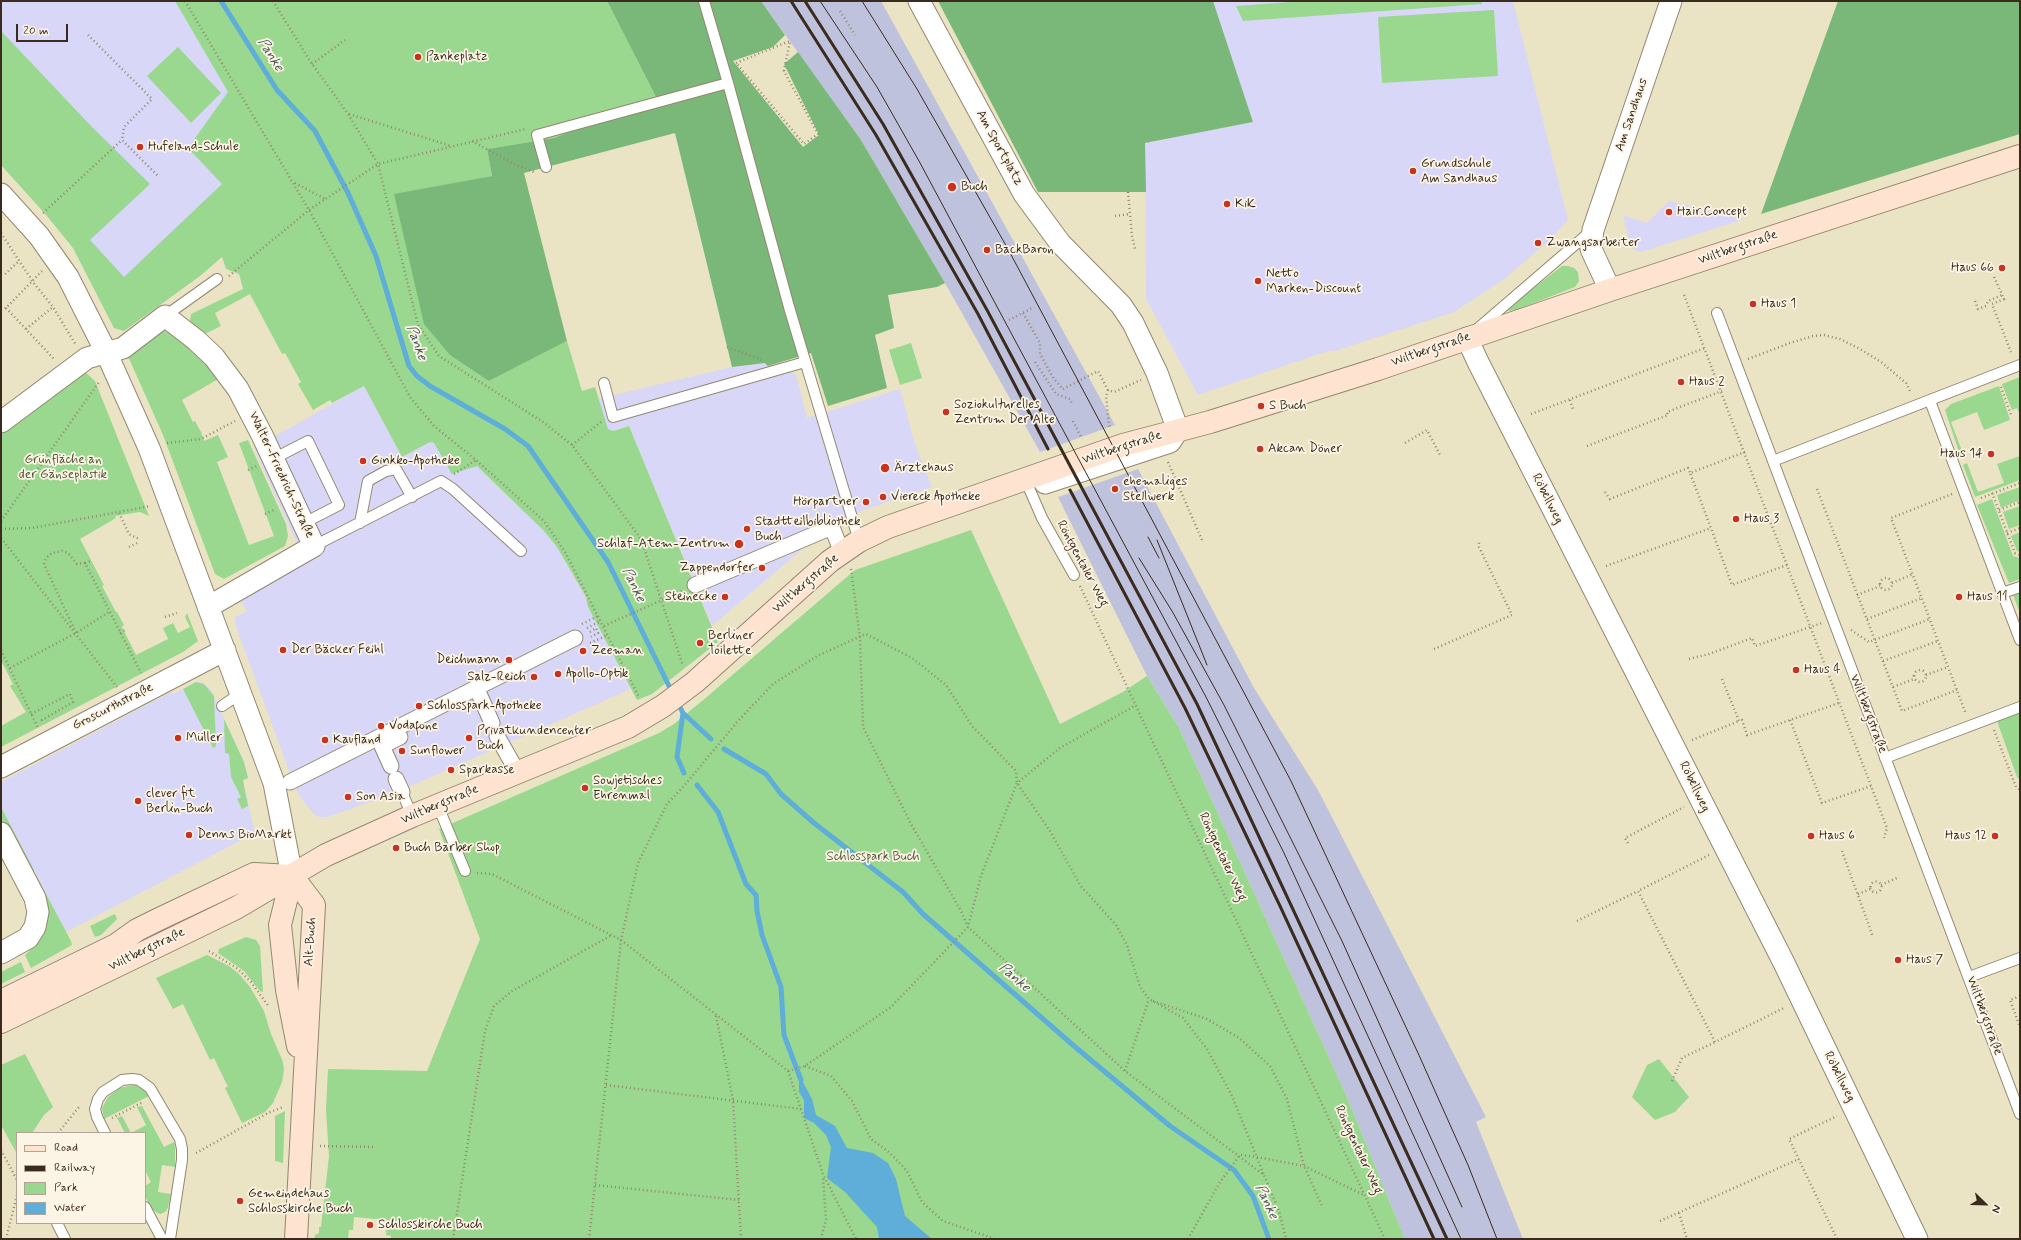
<!DOCTYPE html>
<html>
<head>
<meta charset="utf-8">
<style>
  body { margin:0 }
  #map { position:relative; width:2021px; height:1240px; overflow:hidden; background:#ebe4c4; font-family:Mynerve,sans-serif }
  canvas { display:block }
  .frame { position:absolute; inset:0; border:2px solid #3b2a1e; pointer-events:none }
  .legend { position:absolute; left:16px; top:1132px; width:130px; height:92px; box-sizing:border-box; background:#fcf5e5; border:1px solid #afa495; margin:0; padding:5px 7px; list-style:none; font-size:12px; color:#3b2a1e }
  .legend li { display:flex; align-items:center; gap:8px; height:20px }
  .legend b { width:20px; border:1px solid #afa495 }
  .north { position:absolute; left:1965px; top:1184px; width:40px; height:40px; -webkit-text-stroke:3px #fcf5e5; paint-order:stroke; rotate:113deg; font-size:11px; font-weight:700; line-height:16px; text-align:center; color:#3b2a1e }
  .north::after { content:''; display:block; margin:auto; width:14px; height:18px; background:#3b2a1e; clip-path:polygon(50% 0,100% 100%,50% 72%,0 100%) }
  .scale { position:absolute; left:16px; top:24px; width:52px; height:18px; box-sizing:border-box; border:2px solid #3b2a1e; border-top:0; padding-left:5px; font-size:12px; line-height:14px; white-space:nowrap; color:#3b2a1e; -webkit-text-stroke:3px #fcf5e5; paint-order:stroke }
</style>
</head>
<body>
<div id="map">
<canvas width="2021" height="1240"></canvas>
<div class="frame"></div>
<ul class="legend">
<li><b style="height:5px;background:#fee3d1"></b>Road</li>
<li><b style="height:5px;background:#3b2a1e"></b>Railway</li>
<li><b style="height:11px;background:#99d88e"></b>Park</li>
<li><b style="height:11px;background:#5eaed9"></b>Water</li>
</ul>
<div class="north">N</div>
<div class="scale">20 m</div>
</div>
<script>
const g = document.querySelector('canvas').getContext('2d');
g.lineJoin = 'round';
function paint(path, color) { g.fillStyle = color; g.fill(path, 'evenodd'); }
const shape = rows => new Path2D(rows.map(r => 'M' + r).join(''));
function stroke(path, color, width, dash) { g.strokeStyle = color; g.lineWidth = width; g.lineCap = dash ? 'butt' : 'round'; g.setLineDash(dash || []); g.stroke(path); }
function write(font, color, halo, rows, align = 'center') {
  g.font = font + ' Mynerve,sans-serif'; g.lineWidth = 3.5; g.setLineDash([]); g.textBaseline = 'middle'; g.strokeStyle = halo; g.fillStyle = color; for (const [text, x, y, turn = 0] of rows) {
    g.save(); g.translate(x, y); g.rotate((+turn || 0) * Math.PI / 180); g.textAlign = isNaN(turn) ? turn : align; if (halo) g.strokeText(text, 0, 0); g.fillText(text, 0, 0); g.restore();
  }
}
paint(shape([
  [1,1,175,1,289,195,200,276,124,331,114,328,73,248,22,183,1,127],
  [1213,1,1513,1,1568,220,1552,238,1503,280,1454,312,1332,352,1331,350,1198,395,1146,299,1145,143,1253,122],
  [1669,201,1745,219,1641,252,1631,248,1623,215,1647,223],
  [765,363,768,366,796,374,807,418,900,389,915,444,932,487,861,511,826,529,712,626,629,426,613,431,608,429,597,399,732,367],
  [364,386,402,457,430,442,434,443,438,449,477,466,544,531,557,547,586,597,588,607,631,689,392,794,328,817,319,817,315,815,303,801,295,787,236,627,235,617,247,611,241,602,262,587,306,564,254,448],
  [196,682,201,682,210,688,244,762,248,778,243,781,255,833,66,932,1,807,1,782,171,692,173,694]
]), '#d8d7f8');
paint(shape([
  [761,1,881,1,1115,425,1040,452,945,283,861,140],
  [1138,469,1254,688,1318,790,1486,1117,1476,1122,1523,1239,1405,1239,1346,1095,1179,728,1147,676,1058,497]
]), '#bfc2dd');
paint(shape([
  [175,1,607,1,656,97,554,138,487,149,492,176,394,195,489,381,567,341,582,391,595,387,608,429,613,431,629,426,718,642,652,694,637,700,588,607,586,597,557,547,544,531,477,466,452,474,434,443,430,442,402,457,364,386,332,403,330,400,313,410,298,384,301,382,285,353,282,354,250,294,215,313,221,326,205,334,190,321,191,314,243,289,239,274,226,269,222,257,200,276,124,331,114,328,73,248,47,216,1,165,1,31,93,128,150,184,90,240,124,277,222,184,188,148,228,92],
  [1305,1,1481,1,1482,4,1243,21,1236,6],
  [1494,10,1498,76,1382,83,1378,17],
  [178,47,221,93,191,123,147,76],
  [1562,266,1568,266,1574,268,1578,272,1579,281,1575,287,1516,310,1507,311,1508,308],
  [159,330,176,334,200,356,220,378,182,400,193,422,195,421,201,432,204,441,218,435,228,457,217,462,249,545,274,536,239,443,248,440,286,524,288,536,285,546,224,579,215,574,163,435,127,354],
  [911,343,922,378,900,385,889,350],
  [83,370,95,381,149,516,140,512,115,516,116,518,80,539,104,585,102,586,116,612,117,612,124,625,122,627,136,655,168,639,163,628,173,623,178,633,190,627,185,617,187,613,198,641,183,652,1,747,1,726,26,712,10,686,13,684,1,660,1,430],
  [2020,377,2020,415,2017,408,2012,410,2002,384],
  [1999,386,2010,420,1984,430,1977,412,1951,422,1962,451,1959,452,1945,410,1951,404],
  [2020,456,2020,480,1975,497,1963,465,1967,463,1978,492,2004,483,1997,464],
  [2020,487,2020,500,2001,508,1997,495],
  [1992,499,2013,556,2020,558,2020,579,2009,583,1977,505],
  [2020,506,2020,525,2009,529,2003,512],
  [971,530,1060,724,1123,692,1147,676,1179,728,1346,1095,1405,1239,391,1239,391,1236,386,1235,387,1220,354,1217,353,1230,349,1230,348,1239,314,1239,315,1235,319,1233,319,1227,321,1227,329,1156,326,1110,328,1069,427,1071,480,939,439,829,659,733,674,724,702,701,855,570],
  [2020,532,2020,552,2017,551,2011,536],
  [2020,593,2020,613,2013,595],
  [196,682,204,684,214,696,216,746,213,748,183,689],
  [2020,711,2020,780,2017,777,1998,724,1998,720],
  [224,719,244,762,248,778,243,780,248,806,242,809,237,799,241,797,231,777,229,754,225,753],
  [1,807,34,870,28,874,1,821],
  [36,875,71,941,72,945,31,968,25,955,40,941,35,937,30,878],
  [115,914,117,919,101,935,95,937,90,926],
  [246,937,256,940,260,946,263,992,260,991,244,971,218,953,219,949],
  [207,955,229,966,239,974,250,987,264,1011,271,1034,283,1062,284,1070,282,1082,273,1103,265,1112,242,1123,225,1088,228,1086,226,1083,214,1058,210,1060,183,1004,173,1009,156,978],
  [21,962,25,972,1,984,1,972],
  [25,1054,53,1107,44,1115,32,1133,17,1133,17,1154,1,1125,1,1065],
  [1659,1059,1689,1097,1675,1112,1655,1120,1632,1097,1647,1065],
  [134,1085,143,1089,149,1096,104,1119,102,1108,108,1097,120,1088],
  [142,1106,164,1147,174,1142,175,1147,175,1167,162,1165,158,1192,171,1194,168,1207,166,1211,161,1214,157,1213,151,1208,145,1196,145,1186,151,1182,145,1170,145,1133,125,1133,117,1118,122,1116,131,1133,146,1125,137,1107],
  [285,1111,283,1163,275,1161,275,1116]
]), '#99d88e');
paint(shape([
  [607,1,761,1,785,35,773,47,733,61,803,147,819,135,784,64,798,52,861,140,945,283,937,287,888,295,894,328,875,335,887,388,828,406,811,353,768,366,765,363,732,367,675,133,524,173,567,341,489,381,450,355,424,324,394,194,492,176,487,149,554,138,656,97],
  [938,1,1213,1,1253,122,1145,143,1146,192,1038,192],
  [1838,1,2020,1,2020,134,1761,214]
]), '#7ab879');
paint(shape([
  [799,1075,812,1099,816,1115,835,1126,847,1148,873,1153,888,1163,896,1179,905,1216,932,1239,879,1239,877,1227,845,1192,827,1178,831,1147,826,1135,814,1123,804,1118,804,1100,799,1092]
]), '#5eaed9');
stroke(shape([
  [221,1,277,90,315,131,348,193,376,256,409,366,417,376,430,386,505,429,528,446,608,562,670,688],
  [679,705,683,713,711,739],
  [683,713,677,757,684,773],
  [724,749,766,774,781,794,814,823,903,892,923,914,1074,1046,1170,1126,1234,1170,1253,1196,1269,1239],
  [697,785,718,812,746,884,756,895,757,911,762,935,781,987,784,1035,801,1080]
]), '#5eaed9', 5);
const service = shape([
  [704,1,728,83,789,307,859,541],
  [546,167,537,135,728,83],
  [1717,313,2020,1114],
  [165,316,217,279],
  [1476,330,1591,231],
  [604,383,613,417,805,362],
  [1930,401,2020,640],
  [273,459,308,441,339,505,304,523],
  [1773,461,2020,365],
  [1029,488,1042,518,1074,575],
  [360,523,368,481,386,471,396,469,412,497],
  [314,546,441,481,453,489,521,551],
  [2002,593,2020,587],
  [222,706,241,693],
  [1885,758,2020,707],
  [402,792,412,816],
  [438,806,465,871],
  [1969,977,2020,958],
  [105,1133,97,1117,95,1109,98,1099,103,1092,122,1080,132,1079,139,1080,150,1088,180,1139,182,1149,182,1160,170,1239],
  [145,1207,162,1239],
  [57,1223,65,1239]
]);
const pedestrian = shape([
  [695,585,832,527,842,553],
  [476,687,492,723],
  [497,736,518,773],
  [391,766,382,746,400,737],
  [396,779,402,792],
  [290,782,575,638]
]);
const minor = shape([
  [919,1,1024,194,1060,243,1121,305,1133,323,1157,373,1178,430,1170,442,1045,483],
  [1,194,39,236,68,277,106,352,149,448,274,783,292,876],
  [1610,290,1591,249,1593,230,1671,1],
  [1467,338,1478,362,1784,963,1917,1239],
  [1,422,87,358,123,348,165,316,196,340,214,357,238,389,262,435,314,546,208,607],
  [1,767,225,650],
  [1,833,35,898,38,912,35,927,28,938,1,953]
]);
const secondary = shape([
  [292,876,314,905,296,1239],
  [292,876,280,925,287,990,298,1046],
  [1,1001,116,945,137,930,157,920,254,874,292,876],
  [1,1022,236,908,326,855,412,816,628,727,663,706,695,682,830,561,859,541,888,527,1123,445,1210,422,1378,369,1610,290,2020,156]
]);
stroke(service, '#938771', 12);
stroke(pedestrian, '#938771', 17);
stroke(minor, '#938771', 23);
stroke(secondary, '#938771', 24);
stroke(shape([
  [185,1,309,210,410,397,434,426,476,460,544,521,565,552,639,697],
  [273,1,310,61,348,114,378,164,418,325,439,356,543,422,572,445,641,539,683,666],
  [840,11,855,35],
  [88,35,152,99,124,127,122,140,158,176],
  [736,63,790,41,784,71,818,134,804,144,737,64],
  [312,64,345,40],
  [349,114,451,146],
  [472,141,516,165,534,172],
  [295,183,325,199],
  [1128,192,1132,236,1135,249],
  [43,213,122,140],
  [1115,216,1130,214],
  [1,233,33,282,53,307,76,345],
  [5,274,19,261],
  [229,276,309,210,378,164,526,129],
  [1994,277,2004,299,1992,304,2011,352],
  [1684,295,1887,828,1884,838],
  [1975,301,1978,309,1986,306,1988,301,2002,295],
  [6,308,54,359],
  [1,310,6,308,42,271],
  [1023,313,1040,343,1040,354,1054,379,1063,389],
  [1009,320,1034,307],
  [26,329,53,307],
  [727,347,763,360],
  [1748,359,1790,343,1813,336,1824,335,1840,339,1860,349,1881,362,1906,383,1911,393],
  [1035,362,1056,394,1070,399,1072,404],
  [2001,387,2011,415],
  [1063,389,1098,371,1108,390,1114,392,1141,380],
  [1108,390,1106,396,1109,425,1111,429],
  [1570,400,1573,409],
  [1531,414,1705,348],
  [1073,421,1082,439],
  [167,443,201,439,235,421],
  [1405,443,1427,430,1440,455],
  [572,445,601,422],
  [1587,446,1668,415,1667,412,1722,391],
  [1745,452,1690,473,1711,528,1732,585,1787,565],
  [1168,462,1202,540],
  [248,470,257,466],
  [454,474,476,460],
  [1817,489,1902,711,1957,690],
  [1605,492,1610,499,1688,468,1690,473],
  [1992,493,2015,553,2020,555],
  [1952,494,1891,518,1966,714],
  [1981,498,2020,483],
  [1999,510,2020,502],
  [119,513,129,534,139,539],
  [265,514,276,509],
  [1,521,99,382],
  [1,529,32,528,151,506],
  [2007,533,2020,528],
  [1,538,117,687],
  [129,547,137,543],
  [85,563,91,561],
  [1606,566,1711,528],
  [851,569,860,638,863,727,911,824,961,911,968,927,1125,1071,1264,1175,1279,1211,1286,1239],
  '1880 584a6 6 0 1 1 12 0a6 6 0 1 1-12 0Z',
  [1892,583,1913,574],
  [1080,586,1385,1239],
  [1857,595,1880,586],
  [165,617,177,613],
  [1867,619,1922,598],
  [582,624,598,616],
  [604,626,682,591],
  [587,628,601,621],
  [1851,630,1869,642,1930,619],
  [590,632,596,628,598,633,591,637],
  [76,633,44,564,46,558,52,553,62,551,68,553,77,564,85,563,141,673],
  [120,633,127,629],
  [590,643,608,635],
  [1434,649,1512,615,1479,547,1479,541],
  [1,650,38,728],
  [1689,659,1709,654,1752,638,1755,646,1822,623],
  [1883,661,1938,641],
  [10,668,76,633,109,612],
  '1914 676a6 6 0 1 1 12 0a6 6 0 1 1-12 0Z',
  [1926,675,1948,667],
  [1722,679,1739,721,1742,720,1747,735,1839,703],
  [1893,687,1914,679],
  [31,714,70,694,73,702,42,720,44,723],
  [1790,720,1822,803,1871,786],
  [1994,730,2016,787,2020,790],
  [1692,740,1739,721],
  [1628,843,1625,838,1684,807],
  [1842,851,1873,937],
  [1709,855,1638,891,1715,1042,1784,1008],
  [477,873,492,874,621,940,788,1071,823,1174,856,1239],
  '1870.5 887a5.5 5.5 0 1 1 11 0a5.5 5.5 0 1 1-11 0Z',
  [1881,885,1899,877],
  [1858,894,1871,889],
  [1577,921,1638,891],
  [209,951,238,969,251,982,269,1007],
  [2020,996,2010,1000,2020,1027],
  [1153,1001,1207,1019,1239,1038,1270,1066,1287,1099,1304,1166,1322,1206],
  [716,1016,733,1100,741,1239],
  [805,1066,831,1076,852,1101,871,1139,890,1153,907,1171,922,1202,943,1221,995,1239],
  [788,1071,805,1066,891,1007,968,927,981,876,1017,783,1060,748,1136,705],
  [1125,1071,1149,999],
  [1672,1081,1682,1058,1715,1042],
  [606,1085,801,1109],
  [112,1118,143,1102],
  [58,1133,79,1107],
  [320,1146,373,1147],
  [1,1150,17,1180],
  [196,1153,268,1113,283,1107],
  [1241,1155,1257,1157,1304,1166,1364,1195],
  [595,1185,739,1200],
  [1679,1213,1687,1239],
  [1660,1221,1799,1159],
  [6,1239,17,1195],
  [453,1239,485,1031,494,1006,512,991,610,936],
  [589,1239,621,940,638,863,667,804,684,786,738,721,773,684,819,655,866,634,912,658,946,685,972,726,1016,771,1017,783,1050,831,1080,885,1116,925,1127,945,1140,987,1149,999,1183,1018,1207,1049,1232,1096,1264,1175],
  [821,1239,826,1219,823,1177],
  [1188,1239,1220,1182,1240,1155],
  [1837,1239,1789,1139,1837,1116]
]), '#938771', 2.5, [1, 3]);
stroke(service, '#fff', 10);
stroke(pedestrian, '#fff', 15);
stroke(minor, '#fff', 21);
stroke(secondary, '#fee3d1', 22);
stroke(shape([
  [820,1,877,87,919,161,1206,697,1284,853,1461,1239],
  [862,1,917,89,1008,249,1291,781,1418,1053,1468,1165,1497,1239],
  [1148,537,1159,558],
  [1157,540,1207,665],
  [1139,558,1172,611,1224,705,1342,941,1462,1207]
]), '#3b2a1e', 1);
stroke(shape([
  [791,1,876,135,978,314,1048,449],
  [805,1,883,124,987,310,1197,704,1447,1239],
  [1070,490,1185,708,1280,906,1434,1239]
]), '#3b2a1e', 3);
for (const [x, y, r, color] of [
  [418,57,4,"#c8321e"],
  [140,147,4,"#c8321e"],
  [1413,171,4,"#c8321e"],
  [952,187,5,"#c8321e"],
  [1227,204,4,"#c8321e"],
  [1669,212,4,"#c8321e"],
  [1538,243,4,"#c8321e"],
  [987,250,4,"#c8321e"],
  [2002,268,4,"#c8321e"],
  [1258,281,4,"#c8321e"],
  [1753,304,4,"#c8321e"],
  [1681,382,4,"#c8321e"],
  [1261,406,4,"#c8321e"],
  [946,412,4,"#c8321e"],
  [1260,449,4,"#c8321e"],
  [1991,454,4,"#c8321e"],
  [363,461,4,"#c8321e"],
  [885,468,5,"#c8321e"],
  [1115,489,4,"#c8321e"],
  [883,497,4,"#c8321e"],
  [866,502,4,"#c8321e"],
  [1736,519,4,"#c8321e"],
  [747,529,4,"#c8321e"],
  [739,544,5,"#c8321e"],
  [762,568,4,"#c8321e"],
  [725,597,4,"#c8321e"],
  [1959,597,4,"#c8321e"],
  [700,643,4,"#c8321e"],
  [283,650,4,"#c8321e"],
  [583,651,4,"#c8321e"],
  [509,660,4,"#c8321e"],
  [1796,670,4,"#c8321e"],
  [558,674,4,"#c8321e"],
  [534,677,4,"#c8321e"],
  [419,706,4,"#c8321e"],
  [381,726,4,"#c8321e"],
  [178,738,4,"#c8321e"],
  [469,738,4,"#c8321e"],
  [325,740,4,"#c8321e"],
  [402,751,4,"#c8321e"],
  [451,770,4,"#c8321e"],
  [585,788,4,"#c8321e"],
  [348,797,4,"#c8321e"],
  [138,801,4,"#c8321e"],
  [189,835,4,"#c8321e"],
  [1811,836,4,"#c8321e"],
  [1995,836,4,"#c8321e"],
  [396,848,4,"#c8321e"],
  [1898,960,4,"#c8321e"],
  [240,1201,4,"#c8321e"],
  [370,1225,4,"#c8321e"]
]) { const dot = new Path2D(); dot.arc(x, y, r, 0, 2 * Math.PI); g.fillStyle = color; g.fill(dot); stroke(dot, '#fcf5e5', 1.5); }
write('13px', '#3b2a1e', '#fcf5e5', [
  ["Pankeplatz",426,57],
  ["Hufeland-Schule",148,147],
  ["Grundschule",1421,164],
  ["Am Sandhaus",1421,179],
  ["Buch",961,187],
  ["KiK",1235,204],
  ["Hair.Concept",1677,212],
  ["Zwangsarbeiter",1546,243],
  ["BackBaron",995,250],
  ["Haus 66",1994,268,"right"],
  ["Netto",1266,274],
  ["Marken-Discount",1266,289],
  ["Haus 1",1761,304],
  ["Haus 2",1689,382],
  ["Soziokulturelles",954,405],
  ["Zentrum Der Alte",954,420],
  ["S Buch",1269,406],
  ["Akcan Döner",1268,449],
  ["Haus 14",1983,454,"right"],
  ["Ginkko-Apotheke",371,461],
  ["Ärztehaus",894,468],
  ["ehemaliges",1123,482],
  ["Stellwerk",1123,497],
  ["Viereck Apotheke",891,497],
  ["Hörpartner",858,502,"right"],
  ["Haus 3",1744,519],
  ["Stadtteilbibliothek",755,522],
  ["Buch",755,537],
  ["Schlaf-Atem-Zentrum",730,544,"right"],
  ["Zappendorfer",754,568,"right"],
  ["Steinecke",717,597,"right"],
  ["Haus 11",1967,597],
  ["Berliner",708,636],
  ["Toilette",708,651],
  ["Der Bäcker Feihl",291,650],
  ["Zeeman",591,651],
  ["Deichmann",501,660,"right"],
  ["Haus 4",1804,670],
  ["Apollo-Optik",566,674],
  ["Salz-Reich",526,677,"right"],
  ["Schlosspark-Apotheke",427,706],
  ["Vodafone",389,726],
  ["Privatkundencenter",477,731],
  ["Buch",477,746],
  ["Müller",186,738],
  ["Kaufland",333,740],
  ["Sunflower",410,751],
  ["Sparkasse",459,770],
  ["Sowjetisches",593,781],
  ["Ehrenmal",593,796],
  ["clever fit",146,794],
  ["Berlin-Buch",146,809],
  ["Son Asia",356,797],
  ["Denns BioMarkt",197,835],
  ["Haus 6",1819,836],
  ["Haus 12",1987,836,"right"],
  ["Buch Barber Shop",404,848],
  ["Haus 7",1906,960],
  ["Gemeindehaus",248,1194],
  ["Schlosskirche Buch",248,1209],
  ["Schlosskirche Buch",378,1225]
], 'left');
write('13px', '#3b2a1e', '#fcf5e5', [
  ["Am Sandhaus",1632,115,-71],
  ["Am Sportplatz",999,148,61],
  ["Wiltbergstraße",1738,248,-19],
  ["Wiltbergstraße",1431,350,-19],
  ["Wiltbergstraße",1122,448,-18],
  ["Walter-Friedrich-Straße",281,475,65],
  ["Röbellweg",1547,499,63],
  ["Röntgentaler Weg",1082,564,62],
  ["Wiltbergstraße",806,584,-41],
  ["Groscurthstraße",113,707,-27],
  ["Wiltbergstraße",1868,714,69],
  ["Röbellweg",1694,787,64],
  ["Wiltbergstraße",440,805,-23],
  ["Röntgentaler Weg",1222,857,65],
  ["Alt-Buch",311,942,-86],
  ["Wiltbergstraße",147,950,-26],
  ["Wiltbergstraße",1984,1016,70],
  ["Röbellweg",1839,1077,63],
  ["Röntgentaler Weg",1358,1150,65]
]);
write('13px', '#52563a', '#fcf5e5', [
  ["Grünfläche an",63,460],
  ["der Gänseplastik",63,475],
  ["Schlosspark Buch",873,857]
]);
write('italic 14px', '#47585f', '#fcf5e5', [
  ["Panke",270,55,58],
  ["Panke",416,343,70],
  ["Panke",633,585,64],
  ["Panke",1014,978,41],
  ["Panke",1266,1202,65]
]);
</script>
</body>
</html>
